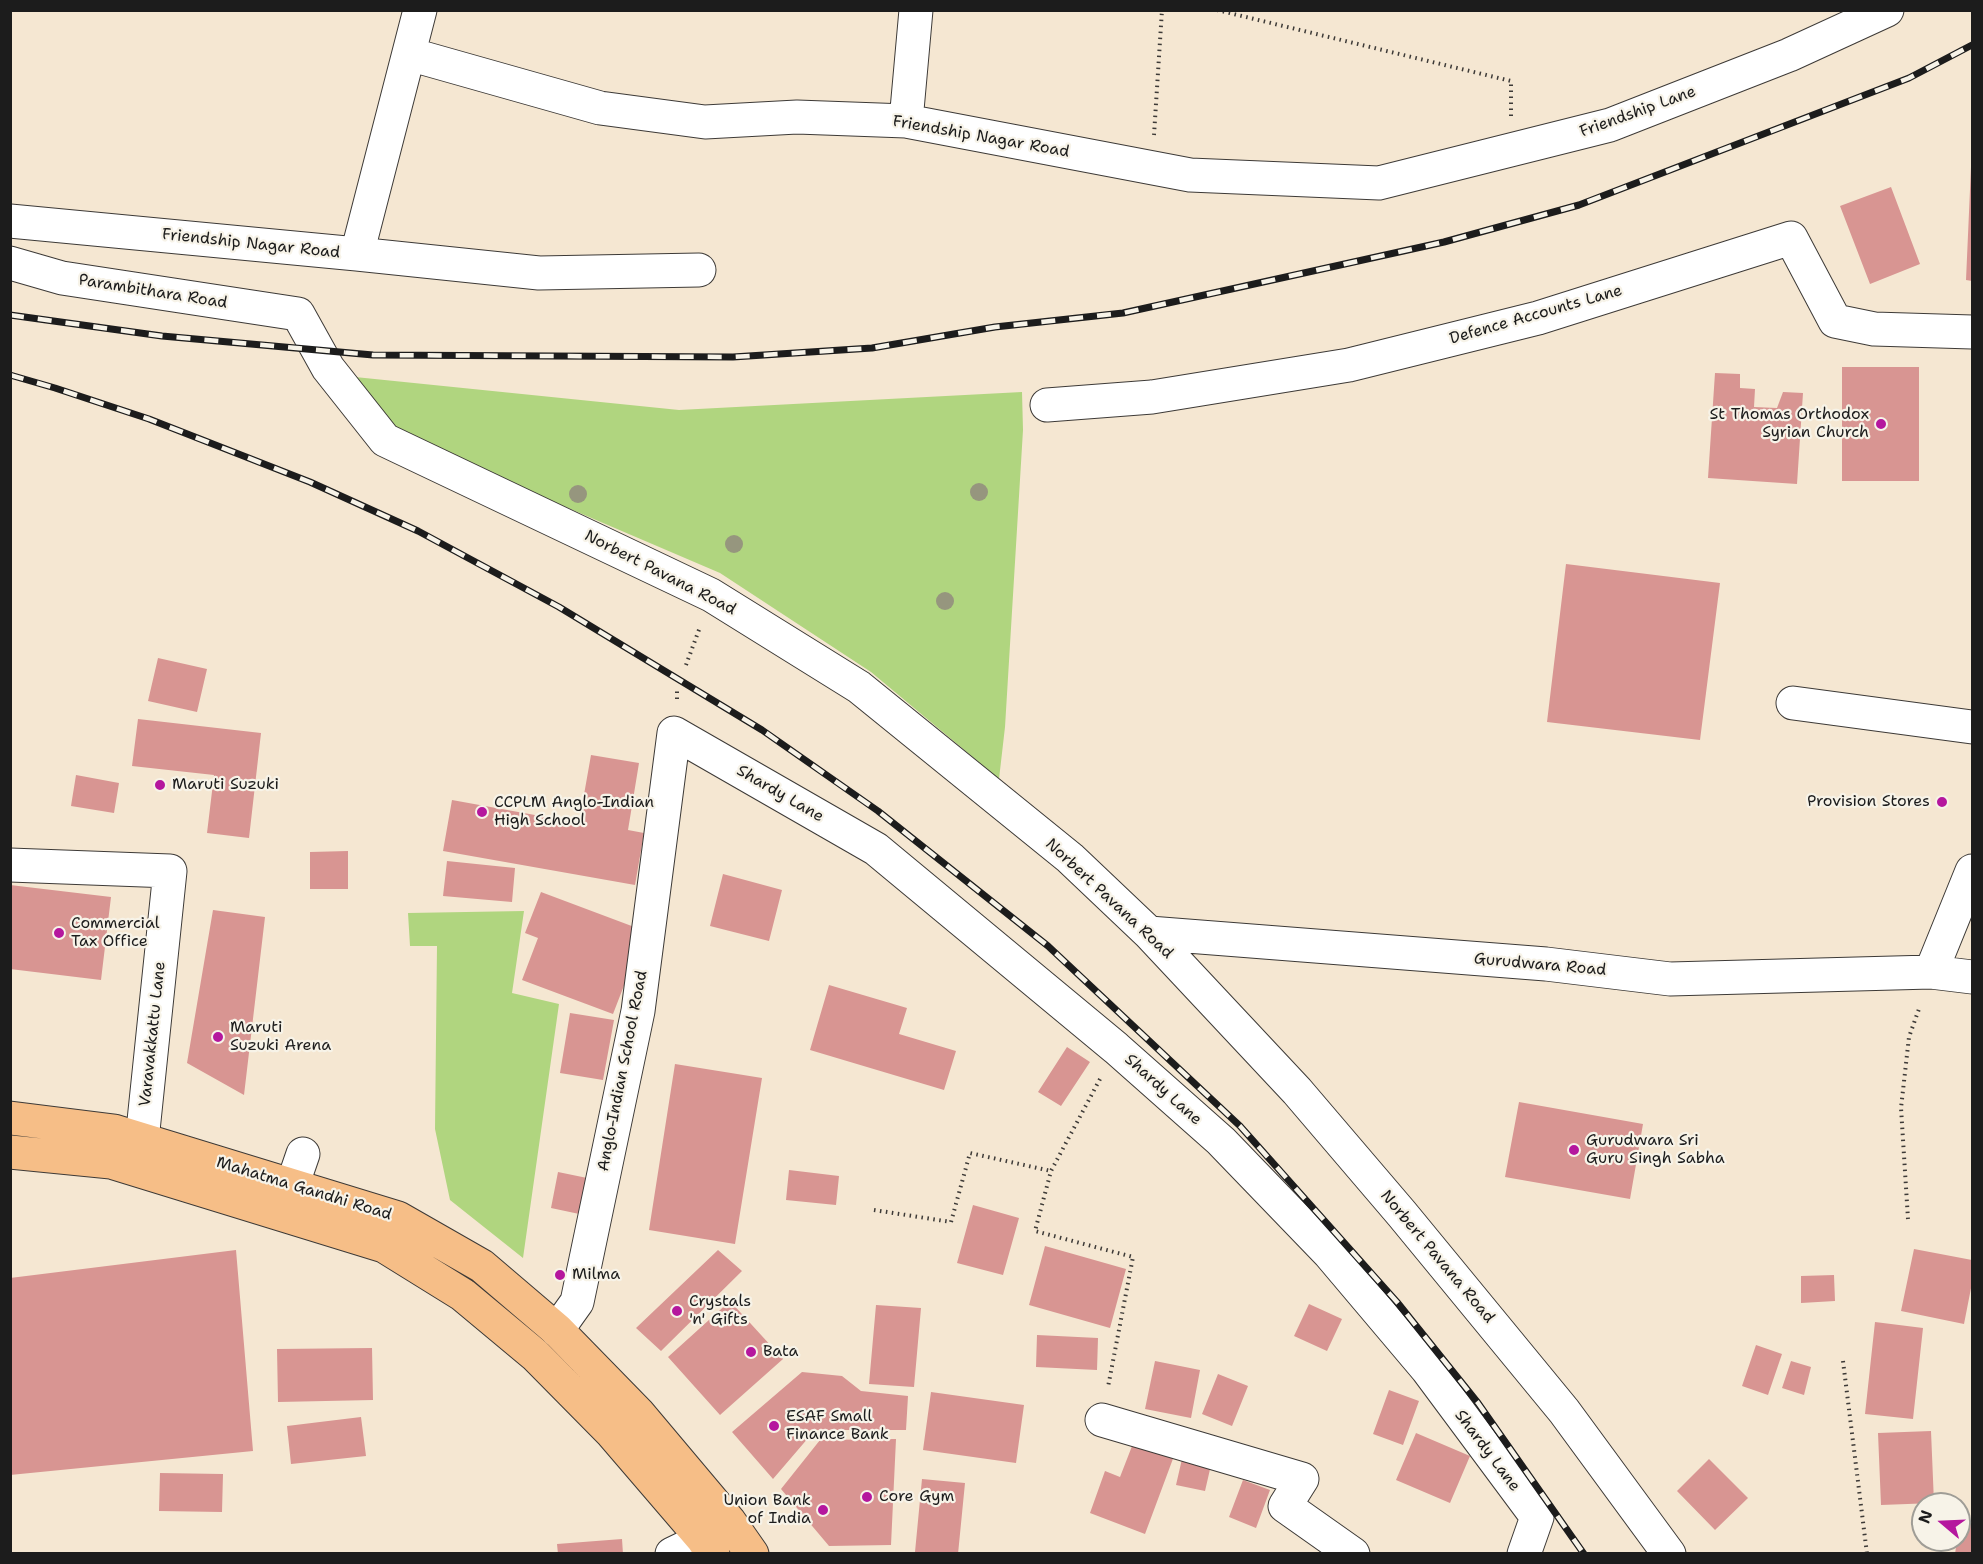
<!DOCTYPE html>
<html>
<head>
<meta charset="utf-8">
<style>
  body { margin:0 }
  #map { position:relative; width:1983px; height:1564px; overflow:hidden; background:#f5e7d2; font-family:"Shantell Sans",sans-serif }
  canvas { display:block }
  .frame { position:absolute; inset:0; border:12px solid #1c1c1c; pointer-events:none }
  .north { position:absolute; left:1911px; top:1492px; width:60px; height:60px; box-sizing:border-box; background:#f7f3e8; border:2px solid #9f9d96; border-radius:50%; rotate:289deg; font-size:16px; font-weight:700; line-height:24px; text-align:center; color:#1c1c1c }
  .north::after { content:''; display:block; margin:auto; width:21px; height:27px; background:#b5179e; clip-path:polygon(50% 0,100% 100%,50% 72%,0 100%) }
</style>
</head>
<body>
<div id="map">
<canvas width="1983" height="1564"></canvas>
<div class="frame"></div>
<div class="north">N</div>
</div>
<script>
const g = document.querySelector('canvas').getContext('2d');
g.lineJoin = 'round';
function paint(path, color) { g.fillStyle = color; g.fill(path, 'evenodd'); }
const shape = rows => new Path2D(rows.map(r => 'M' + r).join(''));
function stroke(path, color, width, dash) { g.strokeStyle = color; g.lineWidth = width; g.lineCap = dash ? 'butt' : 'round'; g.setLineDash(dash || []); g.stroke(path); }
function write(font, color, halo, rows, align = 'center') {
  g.font = font + ' "Shantell Sans",sans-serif'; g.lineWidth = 4.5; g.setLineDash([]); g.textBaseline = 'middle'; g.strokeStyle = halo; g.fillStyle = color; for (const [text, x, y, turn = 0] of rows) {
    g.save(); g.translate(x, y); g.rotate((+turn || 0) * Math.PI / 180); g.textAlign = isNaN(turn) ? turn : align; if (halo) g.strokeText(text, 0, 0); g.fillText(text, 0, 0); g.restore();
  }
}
paint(shape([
  [355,377,679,410,1022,392,1023,430,1005,727,999,779,871,672,720,573,561,505,396,429],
  [524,911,512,993,559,1004,523,1258,450,1200,435,1129,437,946,410,946,408,913]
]), '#b0d57f');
paint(shape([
  [1971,167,1972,167,1972,281,1966,280],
  [1891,187,1920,264,1870,284,1840,206],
  [1842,367,1919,367,1919,481,1842,481],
  [1715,373,1740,374,1740,388,1755,389,1754,407,1777,408,1783,392,1803,393,1797,484,1708,478],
  [1566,564,1720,583,1700,740,1547,722],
  [158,658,207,669,197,712,148,701],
  [138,719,261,733,249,838,207,833,214,775,132,766],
  [591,755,639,763,628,830,644,833,635,885,443,851,452,800,579,823],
  [76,775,119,783,114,813,71,806],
  [348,851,348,889,310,889,310,852],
  [447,861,515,868,512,902,443,896],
  [723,874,782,890,769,941,710,926],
  [10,885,111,897,101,980,10,969],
  [541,892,645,931,613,1014,522,980,538,938,525,933],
  [213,910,265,917,244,1095,187,1063],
  [829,985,907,1008,899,1034,956,1051,944,1090,810,1050],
  [570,1013,614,1020,603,1080,560,1073],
  [1067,1047,1090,1062,1061,1106,1038,1092],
  [675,1064,762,1078,735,1244,649,1230],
  [1519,1102,1643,1124,1630,1199,1505,1177],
  [789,1170,839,1176,836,1205,786,1200],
  [558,1172,592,1179,584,1215,551,1208],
  [973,1205,1019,1218,1003,1275,957,1263],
  [1045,1246,1126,1269,1110,1328,1029,1305],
  [1914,1249,1972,1260,1972,1283,1964,1324,1901,1311],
  [236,1250,253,1451,10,1475,10,1278],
  [718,1250,742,1271,661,1351,636,1328],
  [1834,1275,1835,1301,1801,1303,1801,1276],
  [730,1301,783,1359,720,1415,668,1357],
  [1309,1304,1342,1319,1327,1351,1294,1336],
  [876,1305,921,1308,914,1387,869,1384],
  [1875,1322,1923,1328,1913,1419,1865,1414],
  [1037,1335,1098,1338,1097,1370,1036,1367],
  [1756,1345,1782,1354,1768,1395,1742,1386],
  [372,1348,373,1400,278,1402,277,1349],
  [1155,1361,1200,1370,1191,1418,1145,1409],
  [1791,1361,1811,1367,1804,1395,1782,1388],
  [802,1372,842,1376,861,1391,908,1396,906,1430,815,1430,773,1479,732,1432],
  [1218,1374,1248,1386,1232,1426,1202,1414],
  [1389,1390,1419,1401,1403,1445,1373,1434],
  [931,1392,1024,1405,1016,1463,923,1450],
  [361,1417,366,1456,291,1464,287,1426],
  [1931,1431,1934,1503,1881,1505,1878,1433],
  [1416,1433,1470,1456,1450,1503,1396,1480],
  [896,1439,891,1545,829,1546,781,1489,820,1440],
  [1134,1441,1174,1456,1145,1534,1090,1513,1105,1471,1120,1477],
  [1182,1459,1211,1465,1205,1491,1176,1485],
  [1709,1459,1748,1498,1715,1530,1677,1491],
  [160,1473,223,1474,222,1512,159,1511],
  [922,1479,965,1483,958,1554,915,1552],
  [1243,1480,1270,1490,1256,1528,1229,1517],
  [1959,1523,1972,1524,1972,1554,1955,1554,1957,1540,1959,1540],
  [622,1539,623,1554,558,1554,557,1544]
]), '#d89592');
const minor = shape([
  [409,54,600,108,705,122,797,117,906,121,1190,175,1379,183,1610,125,1789,55,1887,10],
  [906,121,916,10],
  [10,221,357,254,420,10],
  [357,254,539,273,699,270],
  [10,263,62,278,298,314,328,368,385,440,711,595,859,687,1070,858,1149,933,1297,1091,1402,1214,1564,1411,1669,1554],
  [1047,405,1152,397,1349,365,1538,318,1791,238,1835,321,1874,329,1972,332],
  [1793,703,1972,727],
  [10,865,170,871,142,1140],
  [1149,933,1546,964,1670,979,1931,972,1972,977],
  [1931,972,1972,871],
  [292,1186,303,1154],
  [557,1330,577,1302,638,1011,674,733,876,849,1116,1048,1221,1141,1329,1253,1427,1369,1537,1517,1524,1554],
  [1102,1420,1302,1479,1285,1506,1353,1554],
  [672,1554,703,1539]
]);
const major = shape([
  [10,1118,114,1131,398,1218,482,1266,557,1330,639,1414,729,1521,752,1554],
  [10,1152,111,1162,384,1246,463,1295,535,1355,612,1433,703,1539,713,1554]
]);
stroke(minor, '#3d3a37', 35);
stroke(major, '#3d3a37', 35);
stroke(shape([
  [1217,10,1511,81,1511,116],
  [1154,135,1162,10],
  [686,665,700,627],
  [677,699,677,691],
  [1100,1079,1051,1171,1035,1231,1133,1257,1108,1387],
  [874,1210,951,1222,970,1153,1051,1171],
  [1908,1219,1901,1108,1909,1037,1920,1006],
  [1843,1361,1867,1554]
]), '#3d3a37', 4, [1.5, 4.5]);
stroke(minor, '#fff', 33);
stroke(major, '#f6be87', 33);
const rail = shape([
  [10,315,162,336,373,355,733,357,872,348,995,327,1123,313,1444,242,1579,205,1909,78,1972,45],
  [10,375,55,388,149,419,310,482,418,531,559,607,762,730,878,811,1048,946,1240,1126,1397,1302,1478,1403,1584,1554]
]);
stroke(rail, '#1c1c1c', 7);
stroke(rail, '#f7f3e8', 4.5, [14]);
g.fillStyle = '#96967e';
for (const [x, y] of [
  [979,492],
  [578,494],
  [734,544],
  [945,601]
]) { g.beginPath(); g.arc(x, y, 9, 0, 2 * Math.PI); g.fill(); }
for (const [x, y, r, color] of [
  [1881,424,6,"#b5179e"],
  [160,785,6,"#b5179e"],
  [1942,802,6,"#b5179e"],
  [482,812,6,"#b5179e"],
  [59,933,6,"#b5179e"],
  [218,1037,6,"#b5179e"],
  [1574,1150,6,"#b5179e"],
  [560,1275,6,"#b5179e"],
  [677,1311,6,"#b5179e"],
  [751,1352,6,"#b5179e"],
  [774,1426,6,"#b5179e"],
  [867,1497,6,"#b5179e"],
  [823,1510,6,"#b5179e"]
]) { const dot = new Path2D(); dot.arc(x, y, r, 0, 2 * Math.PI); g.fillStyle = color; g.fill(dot); stroke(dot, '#f7f3e8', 2); }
write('16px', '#1c1c1c', '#f7f3e8', [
  ["Friendship Lane",1638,112,-20],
  ["Friendship Nagar Road",981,137,10],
  ["Friendship Nagar Road",251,244,6],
  ["Parambithara Road",153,292,9],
  ["Defence Accounts Lane",1536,315,-16],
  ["Norbert Pavana Road",660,573,27],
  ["Shardy Lane",780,794,30],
  ["Norbert Pavana Road",1109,899,43],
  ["Gurudwara Road",1540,965,5],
  ["Varavakkattu Lane",153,1034,-84],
  ["Anglo-Indian School Road",623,1071,-79],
  ["Shardy Lane",1163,1090,42],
  ["Mahatma Gandhi Road",304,1189,17],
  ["Norbert Pavana Road",1437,1257,50],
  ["Shardy Lane",1487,1451,53]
]);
write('16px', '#1c1c1c', '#f7f3e8', [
  ["St Thomas Orthodox",1869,415,"right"],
  ["Syrian Church",1869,433,"right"],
  ["Maruti Suzuki",172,785],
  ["Provision Stores",1930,802,"right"],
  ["CCPLM Anglo-Indian",494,803],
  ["High School",494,821],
  ["Commercial",71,924],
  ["Tax Office",71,942],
  ["Maruti",230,1028],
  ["Suzuki Arena",230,1046],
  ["Gurudwara Sri",1586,1141],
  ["Guru Singh Sabha",1586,1159],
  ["Milma",572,1275],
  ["Crystals",689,1302],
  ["'n' Gifts",689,1320],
  ["Bata",763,1352],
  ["ESAF Small",786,1417],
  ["Finance Bank",786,1435],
  ["Core Gym",879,1497],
  ["Union Bank",811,1501,"right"],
  ["of India",811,1519,"right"]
], 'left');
</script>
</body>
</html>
